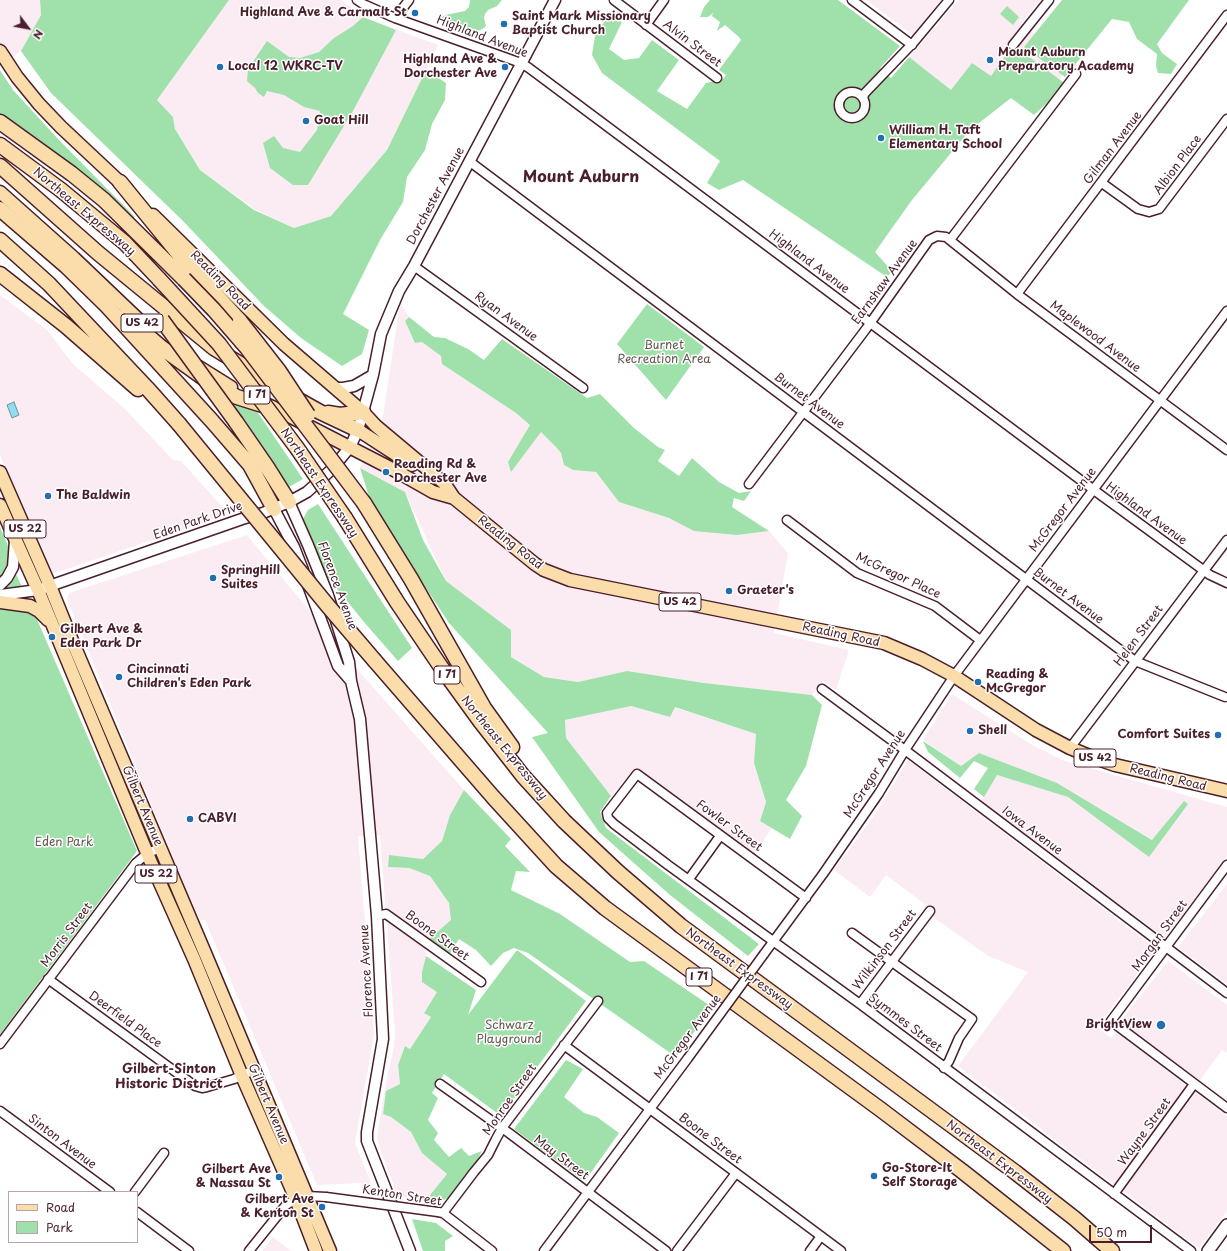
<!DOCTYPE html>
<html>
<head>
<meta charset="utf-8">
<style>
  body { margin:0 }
  #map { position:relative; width:1227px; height:1251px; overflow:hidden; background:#fff; font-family:"Playpen Sans",sans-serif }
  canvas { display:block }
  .legend { position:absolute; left:8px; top:1191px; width:130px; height:52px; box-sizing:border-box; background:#fff; border:1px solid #b7a5aa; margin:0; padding:5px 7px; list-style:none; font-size:12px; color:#4a1f2b }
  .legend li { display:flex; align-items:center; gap:8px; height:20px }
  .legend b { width:20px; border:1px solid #b7a5aa }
  .north { position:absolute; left:8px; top:8px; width:40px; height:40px; -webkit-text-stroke:3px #fff; paint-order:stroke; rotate:122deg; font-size:11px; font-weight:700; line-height:16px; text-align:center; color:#4a1f2b }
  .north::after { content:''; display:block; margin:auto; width:14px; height:18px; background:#4a1f2b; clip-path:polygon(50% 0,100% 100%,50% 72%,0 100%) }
  .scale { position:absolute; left:1089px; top:1225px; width:63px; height:18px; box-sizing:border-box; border:2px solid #4a1f2b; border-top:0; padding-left:5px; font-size:12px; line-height:14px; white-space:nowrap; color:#4a1f2b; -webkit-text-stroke:3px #fff; paint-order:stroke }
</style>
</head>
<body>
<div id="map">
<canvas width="1227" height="1251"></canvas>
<ul class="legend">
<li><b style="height:5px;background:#faddab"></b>Road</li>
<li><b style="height:11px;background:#a0e1ab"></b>Park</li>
</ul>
<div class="north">N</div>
<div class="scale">50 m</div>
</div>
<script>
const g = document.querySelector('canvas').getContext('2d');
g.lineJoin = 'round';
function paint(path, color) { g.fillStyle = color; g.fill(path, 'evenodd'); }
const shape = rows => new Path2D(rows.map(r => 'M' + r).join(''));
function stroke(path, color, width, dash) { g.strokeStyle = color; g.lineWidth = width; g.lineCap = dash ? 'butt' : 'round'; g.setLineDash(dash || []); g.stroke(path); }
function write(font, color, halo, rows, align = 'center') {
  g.font = font + ' "Playpen Sans",sans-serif'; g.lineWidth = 3; g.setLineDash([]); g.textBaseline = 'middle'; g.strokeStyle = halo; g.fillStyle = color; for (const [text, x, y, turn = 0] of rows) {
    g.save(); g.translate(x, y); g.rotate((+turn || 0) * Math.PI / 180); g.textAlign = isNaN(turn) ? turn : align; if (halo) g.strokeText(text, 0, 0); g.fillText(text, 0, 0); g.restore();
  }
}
paint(shape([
  [0,0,40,0,41,15,21,51,7,61,0,51],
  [229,0,342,0,363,17,438,45,387,150,331,216,294,228,256,210,200,170,175,129,173,117,157,100],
  [866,0,941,0,913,35],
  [959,0,1040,0,1021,23,1072,63,1033,114,991,82,800,137,819,112,900,46,880,68,891,78],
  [0,295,47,330,73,364,124,408,173,460,181,461,229,514,55,573,49,571,0,455],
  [400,303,409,317,405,321,415,343,422,341,441,356,442,364,516,413,541,432,555,446,561,453,564,465,573,470,596,472,619,502,669,518,682,524,737,535,769,531,788,553,774,633,849,650,836,690,823,681,812,695,704,683,627,671,578,682,544,677,511,657,511,630,446,581,405,492,360,468,383,416],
  [247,535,364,677,464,790,450,815,442,841,423,859,389,855,388,867,409,868,430,876,449,903,452,920,426,942,426,956,422,972,437,992,424,1012,431,1017,410,1049,405,1046,398,1065,400,1084,391,1117,411,1132,422,1153,447,1174,426,1200,398,1196,380,1149,377,1138,386,1082,394,1047,395,1032,380,835,358,836,374,1035,355,1143,375,1193,362,1191,361,1183,317,1185,205,920,200,920,186,889,67,599,69,593],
  [952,694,1034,746,1065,761,1227,807,1227,856,1165,938,981,801,997,775,1069,797,1149,857,1184,801,1153,840,1056,783,979,753,961,766,923,740],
  [631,706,670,717,674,707,756,734,754,763,766,802,760,821,772,828,754,854,636,768,611,796,566,738,565,720],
  [908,760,1156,949,1097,1027,1111,1038,1116,1032,1227,1116,1227,1211,1199,1248,1043,1131,1043,1130,958,1066,1028,972,988,956,923,910,926,905,886,875,870,897,834,870,876,813],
  [1227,884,1227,984,1178,947],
  [1168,961,1227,1005,1227,1053,1222,1050,1199,1082,1119,1023],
  [273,1237,291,1251,262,1251]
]), '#fbecf4');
paint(shape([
  [40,0,229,0,157,100,173,117,175,129,200,170,254,210,294,228,331,216,387,150,426,70,446,83,445,100,432,124,425,150,407,177,403,202,380,240,343,314,369,330,362,354,342,366,301,338,264,306,182,220,51,93,21,51,41,15],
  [470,0,502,0,497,6,488,10,485,14,484,18,486,26,484,28,478,31,465,32,442,22,440,19,445,15,465,11,469,7],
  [710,0,838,0,900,46,880,68,891,78,909,57,951,90,972,63,991,76,1013,45,1067,85,1034,115,1011,98,970,130,912,200,875,252,892,271,887,277,743,180,719,190,707,183,720,161,602,73,592,55,595,36,609,15,622,22,609,49,624,60,639,58,652,40,679,60,657,91,687,109,706,83,723,79,726,75,719,70,741,40,739,37,725,25,717,31,720,22,712,16,713,13,708,17,700,17,704,7],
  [1062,0,1189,0,1157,44,1162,53,1177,64,1171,74,1158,73,1156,66,1157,54,1137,39,1129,22,1112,19,1065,77,1024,47],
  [1007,6,1019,17,1013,25,1000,14],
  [363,17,396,30,353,111,308,185,293,185,270,168,263,143,274,136,283,148,300,152,317,130,320,111,304,107,284,95,267,91,264,97,258,93,255,88,247,81,248,69,267,41,289,57,300,58,319,52,334,38,353,26],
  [0,70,13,90,59,140,135,217,133,219,41,142,0,114],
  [647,304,704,347,666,400,617,344],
  [409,317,434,337,445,338,468,349,484,360,502,339,587,398,600,394,634,428,658,447,665,450,658,461,679,476,692,458,719,482,739,493,751,491,744,501,734,498,732,507,769,531,737,535,694,531,669,518,619,502,596,472,573,470,564,465,561,453,555,446,541,432,511,472,508,462,530,425,516,413,442,364,441,356,422,342,415,343,405,321],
  [222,393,254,407,303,479,287,488],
  [360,468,405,492,423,540,446,581,511,630,511,657,544,677,578,682,627,671,704,683,812,695,822,705,806,766,786,800,802,816,790,839,760,821,766,802,754,763,756,734,675,707,670,717,631,706,565,720,566,738,611,796,600,812,606,828,759,944,748,956,670,895,599,832,532,737,548,733,449,623,372,506],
  [318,504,412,648,398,661,364,622,325,574,303,519,308,510],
  [0,527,8,546,15,572,30,604,28,612,34,614,36,617,137,851,0,1034],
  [923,741,961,766,979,753,1057,783,1152,840,1184,801,1188,804,1149,857,1068,797,997,775,984,797,974,789,988,768,974,761,960,778,928,752],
  [464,790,511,839,505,846,530,872,516,871,511,890,560,914,630,962,644,961,712,1007,676,1057,528,953,514,948,503,953,491,966,476,950,459,939,447,958,426,942,451,920,449,903,430,876,409,868,388,867,389,855,423,859,442,841,450,815],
  [517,950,586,1001,501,1116,444,1074,432,1093,438,1098,428,1120,438,1133,434,1140,449,1157,461,1148,469,1156,482,1151,471,1172,448,1198,440,1201,426,1200,447,1174,422,1153,411,1132,391,1117,383,1114,386,1091,400,1084,398,1065,405,1046,410,1049,431,1017,424,1013,437,992,422,982,422,972,426,956,476,990,468,1015],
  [566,1060,583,1069,564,1097,584,1113,597,1117,619,1133,587,1178,581,1179,514,1129],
  [412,1219,436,1223,453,1236,445,1241,445,1251,423,1251]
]), '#a0e1ab');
const water = shape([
  [14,402,19,415,12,418,7,405,14,402]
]);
paint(water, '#8fddee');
stroke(water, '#7391a0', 1);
const minor = shape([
  [357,0,363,4,395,18,521,63,529,68,1102,496,1210,575,1227,583],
  [614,0,717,78],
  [852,0,912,45],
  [395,18,409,0],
  [646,25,664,0],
  [1013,45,1049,0],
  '839 105a13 13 0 1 1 26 0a13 13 0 1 1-26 0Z',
  [863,97,865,93,914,42,949,0],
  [469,161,1135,661,1225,697],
  [1102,183,1138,209,1149,212,1159,209,1227,119],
  [950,240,1076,74],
  [414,266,583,388],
  [1017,294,1227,15],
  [749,484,866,329,929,240,937,236,946,237,1017,294,1227,450],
  [787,520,857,573,935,606,980,640],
  [822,689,913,756,1227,993],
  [1070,748,1227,540],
  [1227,865,1111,1021,1227,1108],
  [689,879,720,836],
  [806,898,637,774,607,813,608,818,614,824,668,865,860,1004,1191,1251],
  [377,916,386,914,481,982],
  [852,933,899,967,972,1019,959,1038,949,1061,944,1068],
  [764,954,823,874,879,793,905,750,954,676,1227,311],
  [48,979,195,1086,202,1088,207,1087,234,1079,254,1070],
  [860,1004,930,911],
  [0,1044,136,863,148,853,160,848],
  [564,1045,841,1251],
  [440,1084,509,1133,666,1251],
  [0,1111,110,1192],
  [135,1192,164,1153],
  [1114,1194,1194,1084],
  [137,1212,189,1251],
  [438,1212,443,1213,492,1251],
  [443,1213,474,1172,488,1155,495,1141,502,1128,598,1001],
  [249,1251,286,1205,296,1199,307,1196,326,1197],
  [544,1251,688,1058],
  [677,1251,736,1173],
  [810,1251,821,1236]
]);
const tertiary = shape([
  [336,388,343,388,354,386,373,375],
  [289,502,308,545,328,595,349,662,351,681,360,719,377,916,383,1039,367,1132,367,1141,410,1251],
  [274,509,294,547,303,570],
  [0,585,7,578,13,567,15,540],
  [308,585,338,666,351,681],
  [0,595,38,590,242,519,263,513,289,502,307,492,331,470,350,447,358,430,373,375,381,334,399,291,414,266,555,0]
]);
const secondary = shape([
  [1208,1251,1227,1225]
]);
const primary = shape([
  [0,51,17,77,39,104,61,127,126,188],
  [0,192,74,258,139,320],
  [153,215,284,344,363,412,376,426,444,483,454,498,535,564,544,570,570,580,884,643,922,659,954,676,1036,730,1070,748,1092,757,1115,765,1227,791],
  [199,367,231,387],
  [264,403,396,471,433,492,454,498],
  [358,430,412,465],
  [0,472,50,586,71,638,205,953,330,1251],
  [0,505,38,590,152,865,194,959,242,1076,296,1199,316,1251],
  [0,602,30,606,39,611,48,620]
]);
const motorway = shape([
  [0,122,72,174,104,200,184,279],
  [0,145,61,190,125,243,159,279],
  [0,166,98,253,214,348,276,386],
  [120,182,182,258,240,321],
  [0,209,66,266,107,306,212,421,250,465,274,509],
  [0,240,49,284,147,388,179,424],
  [0,274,66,326,138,389],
  [125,316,162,348,212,384,237,397,272,408],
  [295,398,320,412,358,430],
  [328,413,340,415,363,412],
  [236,422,267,467,289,502],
  [364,503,411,579,484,708,512,747],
  [345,518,397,602,443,670,480,721,523,776,564,821,618,872,681,926,1015,1172,1074,1218,1112,1251],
  [375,661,493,797,556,866,605,908,880,1109,962,1171,1063,1251]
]);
stroke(minor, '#4a1f2b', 11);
stroke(tertiary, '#4a1f2b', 13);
stroke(secondary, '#4a1f2b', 14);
stroke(primary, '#4a1f2b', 15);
stroke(motorway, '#4a1f2b', 17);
stroke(minor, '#fff', 8);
stroke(tertiary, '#fff', 10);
stroke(secondary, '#fff', 11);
stroke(primary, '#faddab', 12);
stroke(motorway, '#faddab', 14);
const minorBridge = shape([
  [688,1058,764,954],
  [326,1197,438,1212]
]);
const motorwayBridge = shape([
  [159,279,219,344,297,448,345,518],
  [184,279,214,310,247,348,364,503],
  [162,320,236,422],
  [240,321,279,371,308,415],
  [179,424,328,606,375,661]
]);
stroke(minorBridge, '#4a1f2b', 11, []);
stroke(motorwayBridge, '#4a1f2b', 17, []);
stroke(minorBridge, '#fff', 8);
stroke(motorwayBridge, '#faddab', 14);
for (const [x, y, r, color] of [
  [415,13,4,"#1f6fb2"],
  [504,24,4,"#1f6fb2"],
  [990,60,4,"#1f6fb2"],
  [220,67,4,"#1f6fb2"],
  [505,67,4,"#1f6fb2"],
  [306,121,4,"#1f6fb2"],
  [881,138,4,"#1f6fb2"],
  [386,472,4,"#1f6fb2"],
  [48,496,4,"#1f6fb2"],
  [213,578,4,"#1f6fb2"],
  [729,591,4,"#1f6fb2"],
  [52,637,4,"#1f6fb2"],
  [119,677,4,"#1f6fb2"],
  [978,682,4,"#1f6fb2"],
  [970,731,4,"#1f6fb2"],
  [1218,735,4,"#1f6fb2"],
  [190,819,4,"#1f6fb2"],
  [1161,1025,5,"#1f6fb2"],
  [874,1176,4,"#1f6fb2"],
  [279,1177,4,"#1f6fb2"],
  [322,1207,4,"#1f6fb2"]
]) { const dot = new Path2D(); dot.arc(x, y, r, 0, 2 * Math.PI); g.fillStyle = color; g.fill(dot); stroke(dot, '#fff', 1.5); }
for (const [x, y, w] of [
  [142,323,42],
  [257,395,26],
  [25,529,42],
  [680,602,42],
  [447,675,26],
  [1095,758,42],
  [156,874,42],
  [699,977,26]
]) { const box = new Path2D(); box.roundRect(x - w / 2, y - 9, w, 18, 3); g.fillStyle = '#fff'; g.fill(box); stroke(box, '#4a1f2b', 1); }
write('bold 11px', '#4a1f2b', null, [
  ["US 42",142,323],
  ["I 71",257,395],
  ["US 22",25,529],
  ["US 42",680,602],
  ["I 71",447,675],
  ["US 42",1095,758],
  ["US 22",156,874],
  ["I 71",699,977]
]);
write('bold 12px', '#4a1f2b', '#fff', [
  ["Highland Ave & Carmalt St",407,13,"right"],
  ["Saint Mark Missionary",512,17],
  ["Baptist Church",512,31],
  ["Mount Auburn",998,53],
  ["Preparatory Academy",998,67],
  ["Highland Ave &",497,60,"right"],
  ["Dorchester Ave",497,74,"right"],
  ["Local 12 WKRC-TV",228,67],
  ["Goat Hill",314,121],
  ["William H. Taft",889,131],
  ["Elementary School",889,145],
  ["Reading Rd &",394,465],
  ["Dorchester Ave",394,479],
  ["The Baldwin",56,496],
  ["SpringHill",221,571],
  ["Suites",221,585],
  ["Graeter's",737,591],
  ["Gilbert Ave &",60,630],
  ["Eden Park Dr",60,644],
  ["Cincinnati",127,670],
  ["Children's Eden Park",127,684],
  ["Reading &",986,675],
  ["McGregor",986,689],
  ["Shell",978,731],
  ["Comfort Suites",1210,735,"right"],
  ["CABVI",198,819],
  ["BrightView",1152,1025,"right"],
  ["Go-Store-It",882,1169],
  ["Self Storage",882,1183],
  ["Gilbert Ave",271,1170,"right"],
  ["& Nassau St",271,1184,"right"],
  ["Gilbert Ave",314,1200,"right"],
  ["& Kenton St",314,1214,"right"]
], 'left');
write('12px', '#4a1f2b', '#fff', [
  ["Highland Avenue",482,37,21],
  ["Alvin Street",692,44,37],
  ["Gilman Avenue",1113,148,-53],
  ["Albion Place",1178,165,-53],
  ["Dorchester Avenue",436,196,-62],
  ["Northeast Expressway",84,212,40],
  ["Highland Avenue",809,262,37],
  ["Reading Road",220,281,45],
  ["Earnshaw Avenue",885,282,-54],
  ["Ryan Avenue",506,317,36],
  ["Maplewood Avenue",1095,337,37],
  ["Burnet Avenue",809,401,37],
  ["Northeast Expressway",319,483,56],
  ["McGregor Avenue",1063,510,-53],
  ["Highland Avenue",1146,514,36],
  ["Eden Park Drive",198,521,-19],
  ["Reading Road",510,543,38],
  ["McGregor Place",898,576,25],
  ["Florence Avenue",337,586,70],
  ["Burnet Avenue",1068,596,37],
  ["Reading Road",841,635,12],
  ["Helen Street",1139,636,-53],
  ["Northeast Expressway",504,748,51],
  ["McGregor Avenue",875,774,-57],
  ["Reading Road",1168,778,14],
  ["Gilbert Avenue",142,806,67],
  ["Fowler Street",729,826,36],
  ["Iowa Avenue",1032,831,37],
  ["Morris Street",67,935,-53],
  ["Boone Street",437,936,36],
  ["Morgan Street",1160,936,-54],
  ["Wilkinson Street",885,950,-53],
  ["Northeast Expressway",739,969,36],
  ["Florence Avenue",367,971,-93],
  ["Deerfield Place",125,1020,36],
  ["Symmes Street",905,1023,37],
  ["McGregor Avenue",688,1037,-53],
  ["Monroe Street",510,1100,-55],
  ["Gilbert Avenue",268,1104,67],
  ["Wayne Street",1145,1132,-54],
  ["Boone Street",710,1139,37],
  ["Sinton Avenue",62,1142,37],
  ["May Street",561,1158,37],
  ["Northeast Expressway",999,1162,37],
  ["Kenton Street",402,1196,9]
]);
write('12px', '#645951', '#fff', [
  ["Burnet",664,346],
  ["Recreation Area",664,360],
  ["Eden Park",64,843],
  ["Schwarz",509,1026],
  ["Playground",509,1040]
]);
write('bold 13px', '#4a1f2b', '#fff', [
  ["Gilbert-Sinton",169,1069],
  ["Historic District",169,1084]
]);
write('bold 16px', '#4a1f2b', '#fff', [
  ["Mount Auburn",581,178]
]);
</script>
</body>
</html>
